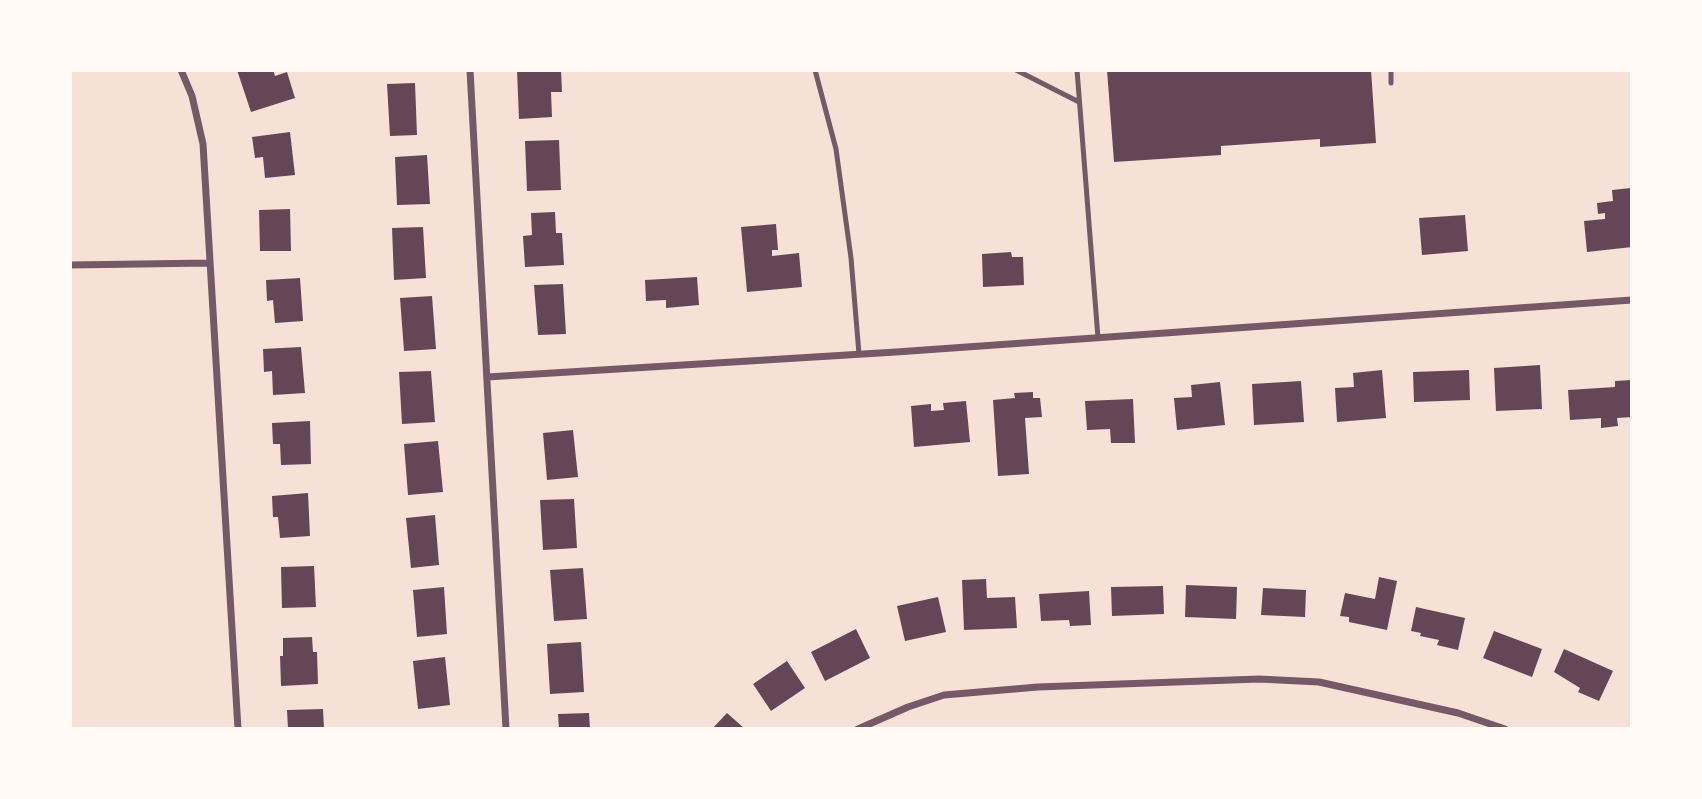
<!DOCTYPE html>
<html>
<head>
<meta charset="utf-8">
<style>
  body { margin:0 }
  #map { position:relative; width:1702px; height:799px; overflow:hidden; background:#f7e1d7; font-family:Rubik,sans-serif }
  canvas { display:block }
  .frame { position:absolute; inset:0; border:72px solid #fffaf5; pointer-events:none }
</style>
</head>
<body>
<div id="map">
<canvas width="1702" height="799"></canvas>
<div class="frame"></div>
</div>
<script>
const g = document.querySelector('canvas').getContext('2d');
g.lineJoin = 'round';
function paint(path, color) { g.fillStyle = color; g.fill(path, 'evenodd'); }
const shape = rows => new Path2D(rows.map(r => 'M' + r).join(''));
function stroke(path, color, width, dash) { g.strokeStyle = color; g.lineWidth = width; g.lineCap = dash ? 'butt' : 'round'; g.setLineDash(dash || []); g.stroke(path); }
paint(shape([
  [237,70,273,70,275,76,287,72,295,98,251,112],
  [517,70,561,70,562,92,551,92,552,117,519,119],
  [1107,70,1371,70,1376,143,1320,147,1320,139,1221,146,1221,155,1114,162],
  [415,83,417,135,390,136,387,84],
  [290,132,295,175,265,178,263,157,255,158,252,137],
  [559,140,561,190,527,191,525,141],
  [427,155,430,204,397,205,395,157],
  [1631,188,1632,247,1587,252,1584,221,1605,219,1605,213,1598,214,1597,203,1613,201,1612,190],
  [290,209,291,251,260,251,259,210],
  [555,212,556,233,562,233,564,265,525,267,523,236,532,235,531,213],
  [1465,215,1468,251,1422,255,1419,218],
  [776,224,778,250,772,250,772,256,799,253,802,287,747,292,741,227],
  [423,227,426,278,394,280,392,228],
  [1011,252,1012,257,1023,257,1024,285,983,287,982,254],
  [697,277,699,305,666,308,666,300,646,301,645,280],
  [300,278,303,321,275,323,273,300,267,301,266,280],
  [563,284,566,334,538,335,534,285],
  [432,296,436,349,404,351,400,298],
  [301,347,305,393,273,395,272,371,264,372,263,349],
  [1540,365,1542,409,1496,411,1494,368],
  [1382,370,1386,418,1337,422,1335,388,1354,387,1353,373],
  [1469,370,1470,400,1414,402,1413,372],
  [431,371,435,422,402,424,399,372],
  [1632,380,1632,417,1617,418,1618,426,1601,428,1601,418,1570,420,1568,390,1615,387,1615,381],
  [1301,381,1304,422,1254,425,1252,384],
  [1220,382,1225,425,1177,430,1174,398,1192,397,1191,385],
  [1033,392,1033,398,1040,398,1042,417,1025,418,1029,474,998,476,993,400,1015,398,1014,393],
  [1133,399,1135,443,1111,443,1110,429,1087,430,1085,401],
  [966,401,970,442,914,447,911,406,931,404,931,411,944,410,943,403],
  [310,421,311,464,281,465,280,444,273,444,272,423],
  [573,430,578,477,547,480,543,433],
  [438,441,443,492,408,495,404,444],
  [308,493,310,536,280,538,278,517,273,517,272,496],
  [574,499,577,548,543,550,540,500],
  [435,515,439,565,411,568,406,518],
  [314,566,316,607,282,608,281,567],
  [583,568,587,619,554,621,550,570],
  [1379,577,1397,581,1387,630,1349,622,1349,617,1340,616,1345,593,1375,599],
  [986,579,987,598,1015,597,1017,628,964,630,962,580],
  [1186,585,1237,587,1236,619,1185,617],
  [1163,586,1164,614,1112,616,1111,587],
  [444,587,447,634,417,637,413,590],
  [1263,588,1306,590,1305,617,1261,615],
  [1089,591,1091,625,1070,626,1069,620,1041,621,1039,594],
  [938,597,946,632,905,641,897,606],
  [1416,607,1465,618,1458,650,1437,645,1439,640,1420,636,1421,633,1411,631],
  [856,629,870,658,825,681,811,652],
  [1494,631,1542,649,1532,677,1483,658],
  [312,637,313,652,317,652,318,684,281,686,280,656,283,656,283,638],
  [581,642,584,692,550,694,547,644],
  [1564,649,1613,671,1599,701,1578,692,1580,688,1554,672],
  [445,657,450,705,418,709,413,661],
  [787,661,805,688,771,711,753,684],
  [323,709,324,729,288,729,287,710],
  [589,713,590,729,559,729,558,714],
  [727,713,745,729,712,729]
]), '#644757');
stroke(shape([
  [815,70,836,149,851,258,859,354],
  [1016,70,1079,102],
  [1077,70,1098,338],
  [1391,70,1391,83]
]), '#755966', 5);
stroke(shape([
  [181,70,192,96,203,144,238,729],
  [470,70,506,729],
  [70,265,210,263],
  [487,377,896,352,1632,300],
  [858,729,908,707,944,695,1038,687,1259,679,1319,682,1458,713,1505,729]
]), '#755966', 7);
</script>
</body>
</html>
